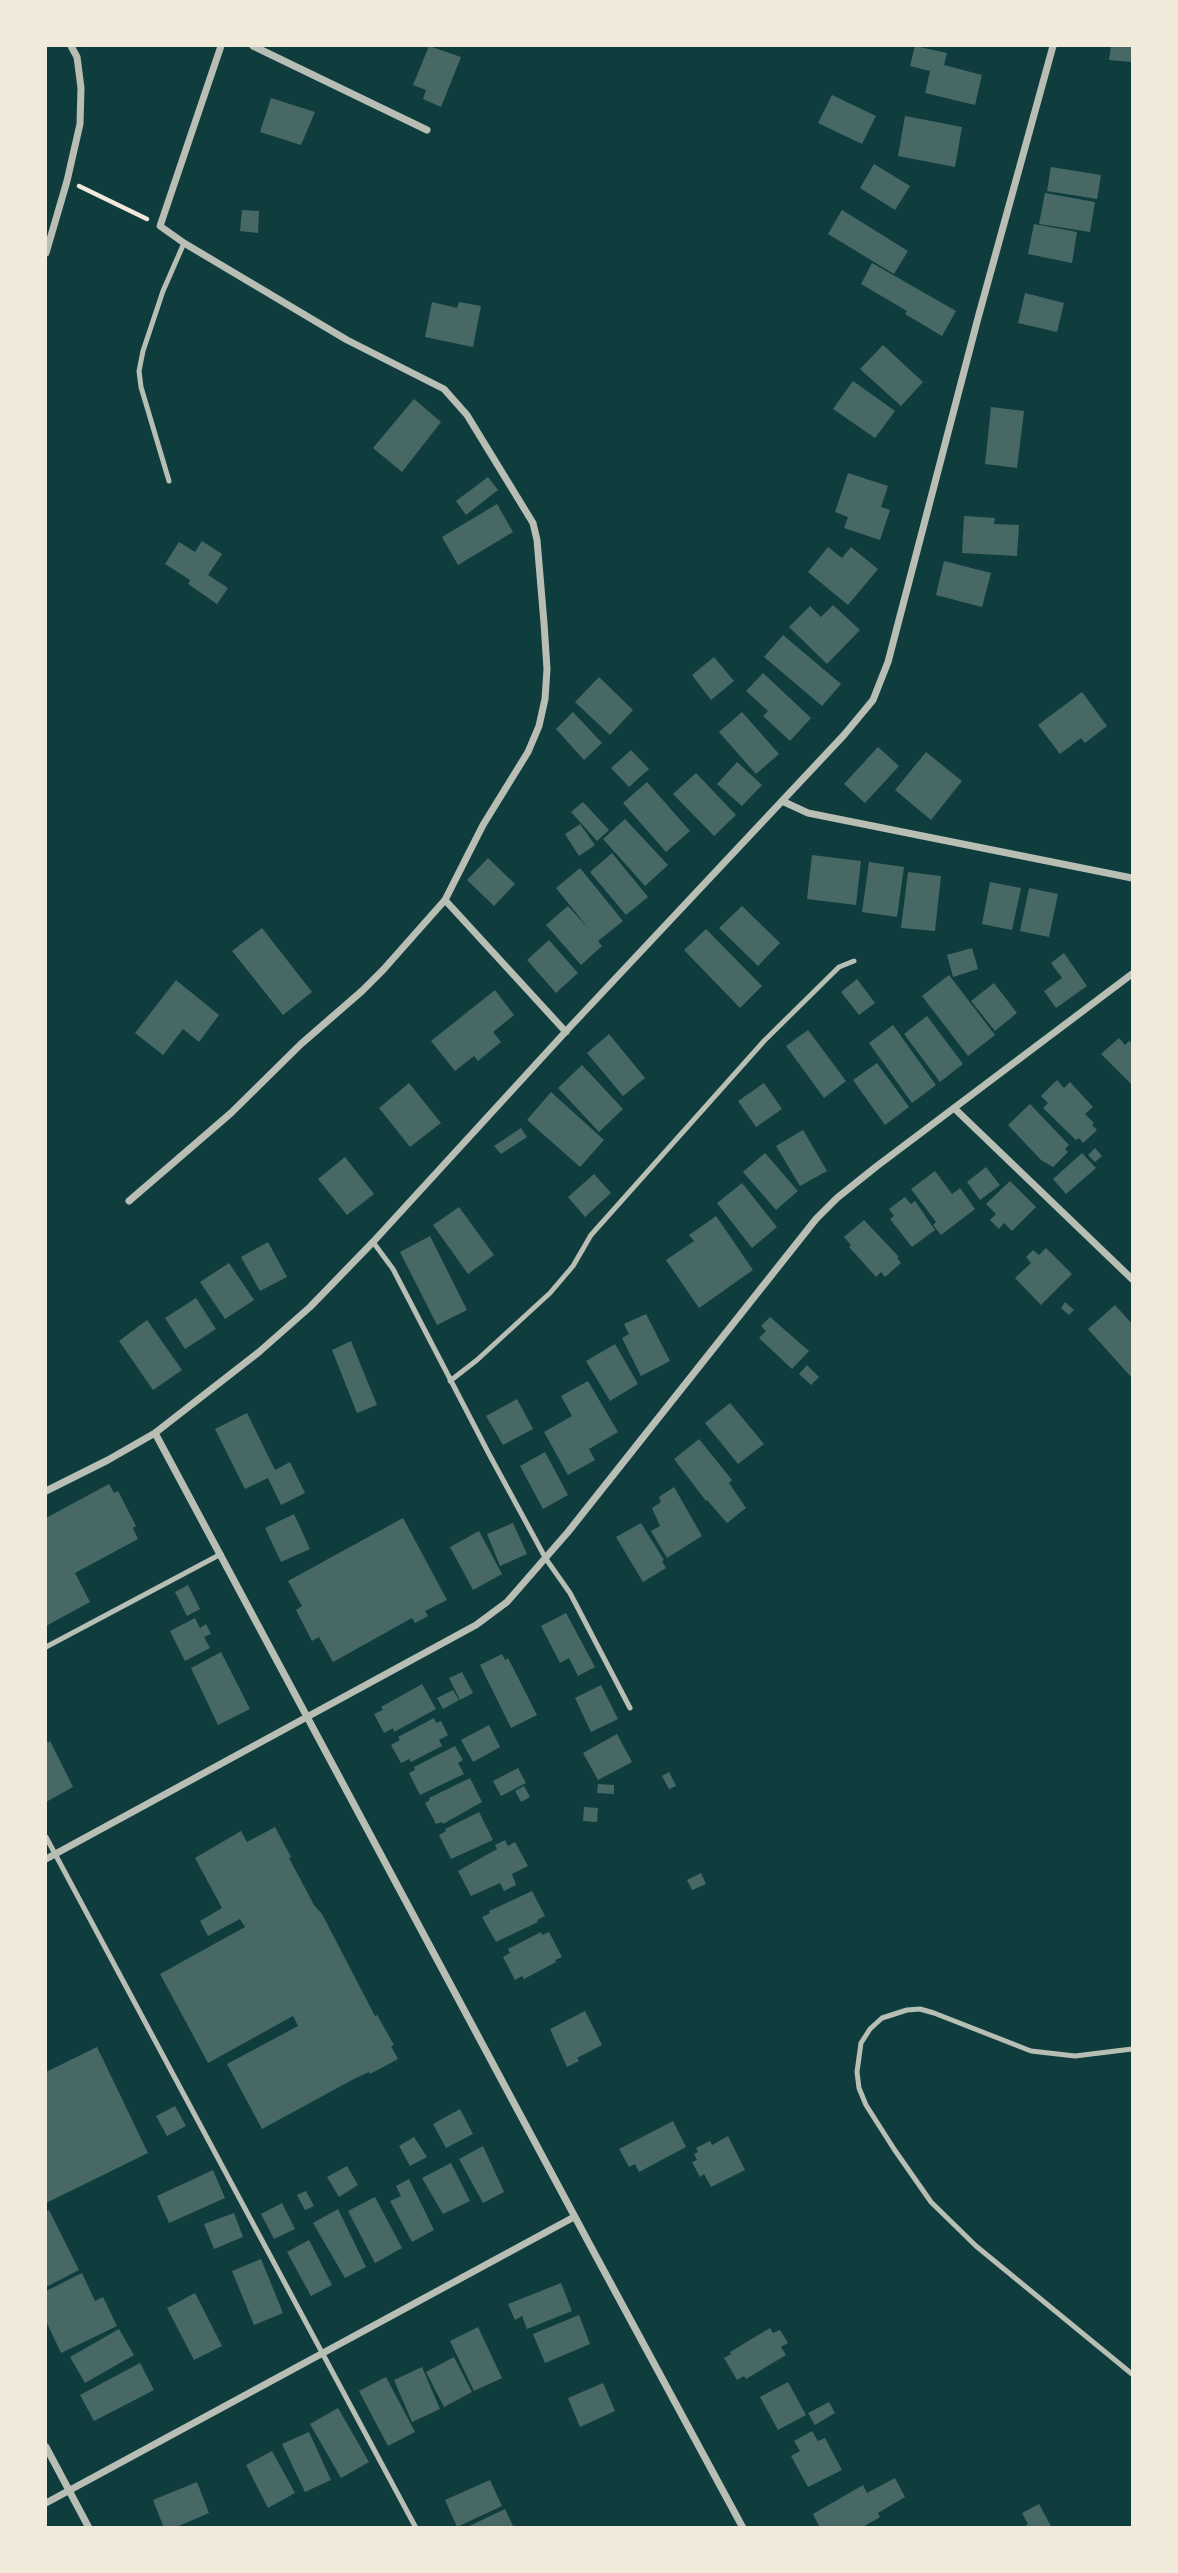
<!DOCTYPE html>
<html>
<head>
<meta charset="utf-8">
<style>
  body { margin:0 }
  #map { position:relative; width:1178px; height:2573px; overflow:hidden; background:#0f3d3e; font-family:"PT Sans Narrow",sans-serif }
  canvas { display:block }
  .frame { position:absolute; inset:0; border:47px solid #f1e9da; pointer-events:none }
</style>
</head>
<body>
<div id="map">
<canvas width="1178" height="2573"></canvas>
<div class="frame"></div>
</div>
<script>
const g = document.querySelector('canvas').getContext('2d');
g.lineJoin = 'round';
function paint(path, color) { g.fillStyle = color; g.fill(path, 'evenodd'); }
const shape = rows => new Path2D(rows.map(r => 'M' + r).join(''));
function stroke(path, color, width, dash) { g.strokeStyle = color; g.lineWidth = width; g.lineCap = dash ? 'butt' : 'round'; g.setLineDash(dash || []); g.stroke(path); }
paint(shape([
  [429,46,461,57,441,107,423,99,426,90,413,85],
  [915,46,947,53,944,65,982,75,975,105,925,93,930,71,910,66],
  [1111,46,1132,46,1132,62,1109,60],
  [832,95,876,116,862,144,818,123],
  [271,98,315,112,301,145,260,132],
  [905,116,962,127,955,167,898,156],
  [874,164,910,186,895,210,860,188],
  [1051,167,1101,175,1097,199,1047,191],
  [1045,193,1095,202,1090,232,1039,224],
  [242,210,259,211,258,233,240,231],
  [842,210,908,251,894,274,828,234],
  [1034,224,1077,232,1072,263,1028,254],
  [872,263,956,311,942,336,905,314,907,311,861,284],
  [1025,293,1064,303,1057,332,1018,323],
  [432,302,457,308,459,302,481,306,473,347,425,337],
  [883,345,923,382,901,406,860,369],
  [853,381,895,411,875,438,833,409],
  [414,399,441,422,402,472,373,448],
  [991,407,1024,411,1017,468,985,464],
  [848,473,888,486,881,507,890,510,880,540,844,528,848,517,835,512],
  [488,477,498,490,466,515,456,501],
  [497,504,513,532,458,565,442,537],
  [964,516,995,518,994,524,1019,525,1017,556,962,553],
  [202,541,222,554,208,575,228,588,217,604,188,584,190,580,165,564,179,542,195,552],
  [828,547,842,558,851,547,878,569,848,605,808,572],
  [944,561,991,573,982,607,936,595],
  [833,605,860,630,827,664,789,627,810,606,821,617],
  [783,635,841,684,822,706,764,657],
  [714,657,734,681,711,700,692,675],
  [763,673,811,718,790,741,763,716,768,711,746,691],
  [599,677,633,710,610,735,575,702],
  [1082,692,1107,726,1085,743,1081,738,1060,754,1038,725],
  [573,712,602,743,584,760,556,729],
  [742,712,779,754,756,774,719,732],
  [878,747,899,766,865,803,844,784],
  [631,750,649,769,629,787,611,768],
  [926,752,962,781,931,820,895,790],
  [737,762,762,785,742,806,717,784],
  [696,773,736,815,714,836,673,794],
  [647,782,690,831,666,852,623,803],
  [583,802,609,830,597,841,571,812],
  [625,819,668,865,645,886,603,839],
  [580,824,595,845,579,856,565,834],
  [612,853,648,897,626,915,590,872],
  [812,855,861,861,856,905,807,899],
  [488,858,515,884,494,906,467,880],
  [869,862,904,867,897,917,862,912],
  [580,868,623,921,598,941,602,946,581,965,546,925,568,906,589,929,556,888],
  [908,872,941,876,935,931,901,928],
  [990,882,1021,888,1012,930,982,924],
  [1029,888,1058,894,1049,937,1020,931],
  [742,906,780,943,758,966,719,928],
  [262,928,312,992,283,1015,232,951],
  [706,929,762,986,740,1008,684,950],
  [549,940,578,973,556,993,527,960],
  [972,948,978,969,953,977,947,955],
  [1064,953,1087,986,1056,1008,1044,991,1062,978,1051,963],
  [949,975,995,1035,968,1056,922,996],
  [857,979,875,1003,859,1015,841,992],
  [176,980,219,1015,199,1042,183,1029,163,1055,135,1033],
  [994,983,1017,1013,995,1031,971,1001],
  [495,990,514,1015,493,1032,501,1042,478,1061,474,1056,455,1071,431,1041],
  [927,1016,963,1064,940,1082,904,1034],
  [893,1025,936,1085,912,1103,869,1043],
  [808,1030,846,1081,824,1098,786,1046],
  [609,1034,645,1078,623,1096,587,1053],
  [1119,1038,1125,1045,1129,1041,1132,1043,1132,1085,1101,1054],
  [877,1063,909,1107,885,1125,853,1080],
  [582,1065,623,1109,599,1132,558,1088],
  [1057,1080,1064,1088,1070,1082,1093,1107,1085,1114,1094,1123,1092,1125,1097,1130,1083,1143,1079,1138,1076,1140,1043,1108,1048,1103,1041,1096],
  [409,1083,441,1123,410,1147,379,1108],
  [764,1083,782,1109,756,1127,738,1101],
  [551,1092,604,1140,580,1167,527,1120],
  [1030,1104,1069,1145,1065,1149,1068,1152,1053,1167,1041,1160,1008,1125],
  [521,1128,527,1137,501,1154,494,1146],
  [803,1130,827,1171,800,1186,776,1146],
  [1095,1148,1102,1156,1095,1162,1088,1155],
  [765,1153,798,1191,776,1210,743,1172],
  [1082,1153,1096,1168,1066,1194,1053,1179],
  [345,1157,374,1194,347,1215,318,1179],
  [986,1167,1000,1185,980,1200,967,1182],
  [935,1171,952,1194,960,1188,975,1209,941,1235,933,1225,936,1222,911,1189],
  [594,1174,611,1193,585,1217,568,1197],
  [1010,1181,1036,1207,1012,1231,1004,1223,999,1229,990,1220,996,1214,986,1204],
  [742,1183,777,1227,752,1248,717,1203],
  [905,1197,911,1204,915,1201,935,1230,912,1247,890,1219,894,1216,889,1209],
  [459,1207,494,1255,468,1274,433,1225],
  [716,1216,753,1270,699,1308,666,1260,694,1241,689,1235],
  [864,1220,899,1257,897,1258,901,1263,885,1277,881,1272,876,1277,849,1247,851,1245,844,1237],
  [430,1236,467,1310,437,1325,400,1252],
  [268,1242,287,1277,260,1291,241,1257],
  [1046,1248,1072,1274,1041,1305,1015,1278,1031,1263,1026,1257,1033,1250,1039,1255],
  [229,1263,254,1300,225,1319,200,1282],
  [196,1298,216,1329,185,1349,165,1318],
  [1065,1302,1074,1310,1069,1315,1061,1308],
  [1115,1305,1132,1324,1132,1378,1088,1329],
  [646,1314,670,1361,641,1376,622,1338,629,1334,624,1324],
  [770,1317,809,1351,792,1369,759,1338,766,1331,761,1326],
  [147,1320,182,1370,153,1390,119,1341],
  [351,1341,377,1405,357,1413,332,1350],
  [615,1344,638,1384,610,1401,586,1361],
  [807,1365,819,1377,811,1385,799,1374],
  [588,1381,618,1432,589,1449,595,1460,568,1475,544,1432,572,1416,561,1396],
  [517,1399,533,1429,503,1445,486,1416],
  [730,1403,764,1444,738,1464,705,1423],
  [247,1413,275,1470,290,1462,305,1493,281,1505,268,1478,245,1489,215,1429],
  [699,1439,732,1480,729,1483,746,1508,727,1523,707,1500,706,1501,674,1459],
  [545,1452,568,1495,543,1509,520,1466],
  [109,1484,114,1493,118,1491,136,1526,133,1528,138,1539,75,1573,90,1602,46,1626,46,1518],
  [674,1487,702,1536,667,1558,651,1531,660,1526,652,1508,661,1502,659,1497],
  [294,1514,310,1549,281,1562,265,1528],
  [403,1518,447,1600,425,1611,428,1616,415,1623,412,1618,333,1662,319,1637,312,1641,296,1610,302,1606,288,1581],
  [513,1523,527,1554,500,1566,487,1534],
  [641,1523,664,1560,662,1561,666,1568,643,1582,616,1537],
  [479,1531,502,1574,473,1590,450,1547],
  [188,1585,200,1609,187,1616,175,1592],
  [566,1613,595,1667,578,1676,569,1658,560,1663,541,1626],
  [195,1618,200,1628,206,1624,211,1634,204,1637,210,1648,185,1661,170,1631],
  [221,1652,250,1709,218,1725,191,1668],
  [502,1654,505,1660,508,1658,537,1715,511,1728,480,1665],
  [462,1672,473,1693,460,1700,449,1678],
  [422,1684,436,1709,394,1732,393,1728,384,1733,374,1714,383,1710,381,1707],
  [601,1685,618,1719,591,1732,575,1698],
  [453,1690,459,1700,443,1709,437,1698],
  [434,1718,436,1723,441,1721,448,1735,439,1740,442,1746,411,1762,409,1759,401,1763,391,1745,400,1740,398,1737],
  [489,1725,500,1747,473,1762,461,1740],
  [617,1734,632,1762,598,1780,583,1753],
  [46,1739,48,1743,50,1741,73,1787,46,1802],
  [455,1746,463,1760,458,1763,464,1774,420,1795,409,1773,415,1770,414,1767],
  [518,1768,526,1783,501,1796,493,1781],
  [669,1772,676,1786,669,1789,662,1776],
  [470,1778,482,1802,443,1824,442,1822,436,1824,425,1803,430,1800,429,1798],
  [598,1784,614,1785,614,1794,597,1793],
  [524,1786,530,1797,521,1802,515,1791],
  [584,1807,598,1808,597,1822,583,1821],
  [479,1812,493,1840,451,1859,439,1835,446,1831,445,1829],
  [275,1827,291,1857,289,1858,314,1905,322,1914,375,2016,377,2015,394,2045,391,2046,398,2059,370,2074,369,2072,352,2080,262,2129,227,2064,298,2026,293,2016,208,2063,160,1974,245,1927,240,1919,208,1936,200,1921,222,1908,195,1858,241,1831,247,1842],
  [505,1840,508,1846,515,1842,528,1866,512,1874,516,1885,504,1891,500,1883,471,1896,458,1871,497,1849,495,1845],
  [701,1873,706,1884,692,1890,687,1880],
  [532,1891,545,1916,537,1920,538,1922,496,1942,482,1917,490,1913,489,1911],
  [541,1932,542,1935,549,1932,562,1957,555,1960,556,1962,524,1979,522,1976,515,1980,503,1957,510,1953,508,1949],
  [585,2011,602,2045,577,2058,579,2061,567,2067,550,2029],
  [97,2047,148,2153,46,2203,46,2072],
  [175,2106,186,2126,167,2136,156,2116],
  [460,2109,473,2134,446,2148,433,2124],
  [673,2121,686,2147,639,2172,635,2164,629,2167,619,2149],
  [728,2136,745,2170,711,2187,704,2174,700,2177,692,2162,697,2160,694,2154,698,2152,696,2148,710,2141,712,2145],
  [414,2137,427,2157,410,2166,399,2146],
  [483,2146,504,2192,483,2203,459,2159],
  [451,2163,470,2201,443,2214,422,2178],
  [347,2166,358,2185,339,2197,327,2177],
  [213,2170,225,2198,169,2223,157,2196],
  [409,2179,434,2230,412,2242,390,2201,401,2196,396,2186],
  [306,2191,314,2206,305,2210,297,2195],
  [375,2197,402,2248,375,2263,348,2211],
  [282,2203,295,2229,274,2239,261,2214],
  [338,2209,366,2267,345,2278,313,2223],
  [49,2210,79,2270,46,2287,46,2212],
  [234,2213,243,2237,214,2249,204,2224],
  [309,2240,332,2285,311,2296,287,2252],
  [261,2259,283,2313,254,2325,232,2271],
  [82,2273,95,2301,103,2297,117,2326,61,2353,46,2321,46,2291],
  [561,2283,572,2311,527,2329,522,2316,515,2320,508,2304],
  [195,2293,222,2346,194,2360,167,2308],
  [579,2315,590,2344,545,2363,533,2334],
  [478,2327,502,2378,474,2391,450,2341],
  [770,2328,773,2333,780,2330,788,2343,781,2347,786,2355,746,2379,744,2376,737,2380,724,2358,731,2354,730,2352],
  [119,2329,134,2355,85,2383,70,2357],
  [454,2357,472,2392,444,2407,426,2372],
  [140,2363,154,2390,94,2421,80,2395],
  [422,2367,440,2409,412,2422,394,2380],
  [386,2377,415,2432,388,2446,359,2391],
  [788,2382,806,2415,778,2430,760,2397],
  [603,2383,615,2411,580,2427,568,2398],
  [829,2402,835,2413,815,2425,808,2413],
  [338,2408,369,2462,341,2478,310,2424],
  [812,2431,818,2441,825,2438,842,2470,808,2487,791,2456,800,2451,794,2441],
  [309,2432,331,2480,305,2492,282,2444],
  [272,2451,295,2493,268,2508,246,2465],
  [895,2478,905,2497,878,2513,880,2517,861,2528,820,2528,813,2514,863,2485,867,2493],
  [490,2480,502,2506,457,2527,445,2500],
  [197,2482,209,2513,174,2528,164,2528,153,2500],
  [1039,2504,1052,2528,1023,2528,1028,2524,1022,2513],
  [505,2509,514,2528,465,2528]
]), '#486865');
stroke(shape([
  [79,186,147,219]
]), '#f1e9da', 4.5);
stroke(shape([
  [169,481,141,387,139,371,143,351,163,291,184,243],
  [373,1242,393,1269,489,1454,546,1559,570,1593,630,1708],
  [450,1381,477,1360,550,1293,573,1266,591,1235,764,1041,839,967,854,961],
  [46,1647,221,1554],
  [46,1837,416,2528],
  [1132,2049,1075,2056,1031,2051,934,2013,920,2009,907,2010,882,2018,870,2029,861,2043,857,2072,859,2088,866,2105,894,2149,931,2202,976,2246,1132,2374]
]), '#b8beb3', 5);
stroke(shape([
  [221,46,160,226,184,243,347,340,444,389,467,415,533,523,537,540,544,623,547,669,545,699,539,726,528,752,483,825,445,900,566,1032],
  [253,46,427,130],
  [46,253,67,181,80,124,81,88,77,57,71,46],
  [782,801,808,813,1132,878],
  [954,1108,1132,1279],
  [129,1201,231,1113,301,1044,362,991,383,970,445,900],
  [155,1433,590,2245,743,2528],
  [46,1491,108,1460,155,1433,259,1352,310,1307,373,1242,569,1028,844,735,873,700,888,662,978,318,1053,46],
  [46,1859,476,1625,507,1602,568,1532,816,1219,837,1198,877,1166,1132,974],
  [46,2447,89,2528],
  [46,2503,574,2217]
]), '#b8beb3', 7);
</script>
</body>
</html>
